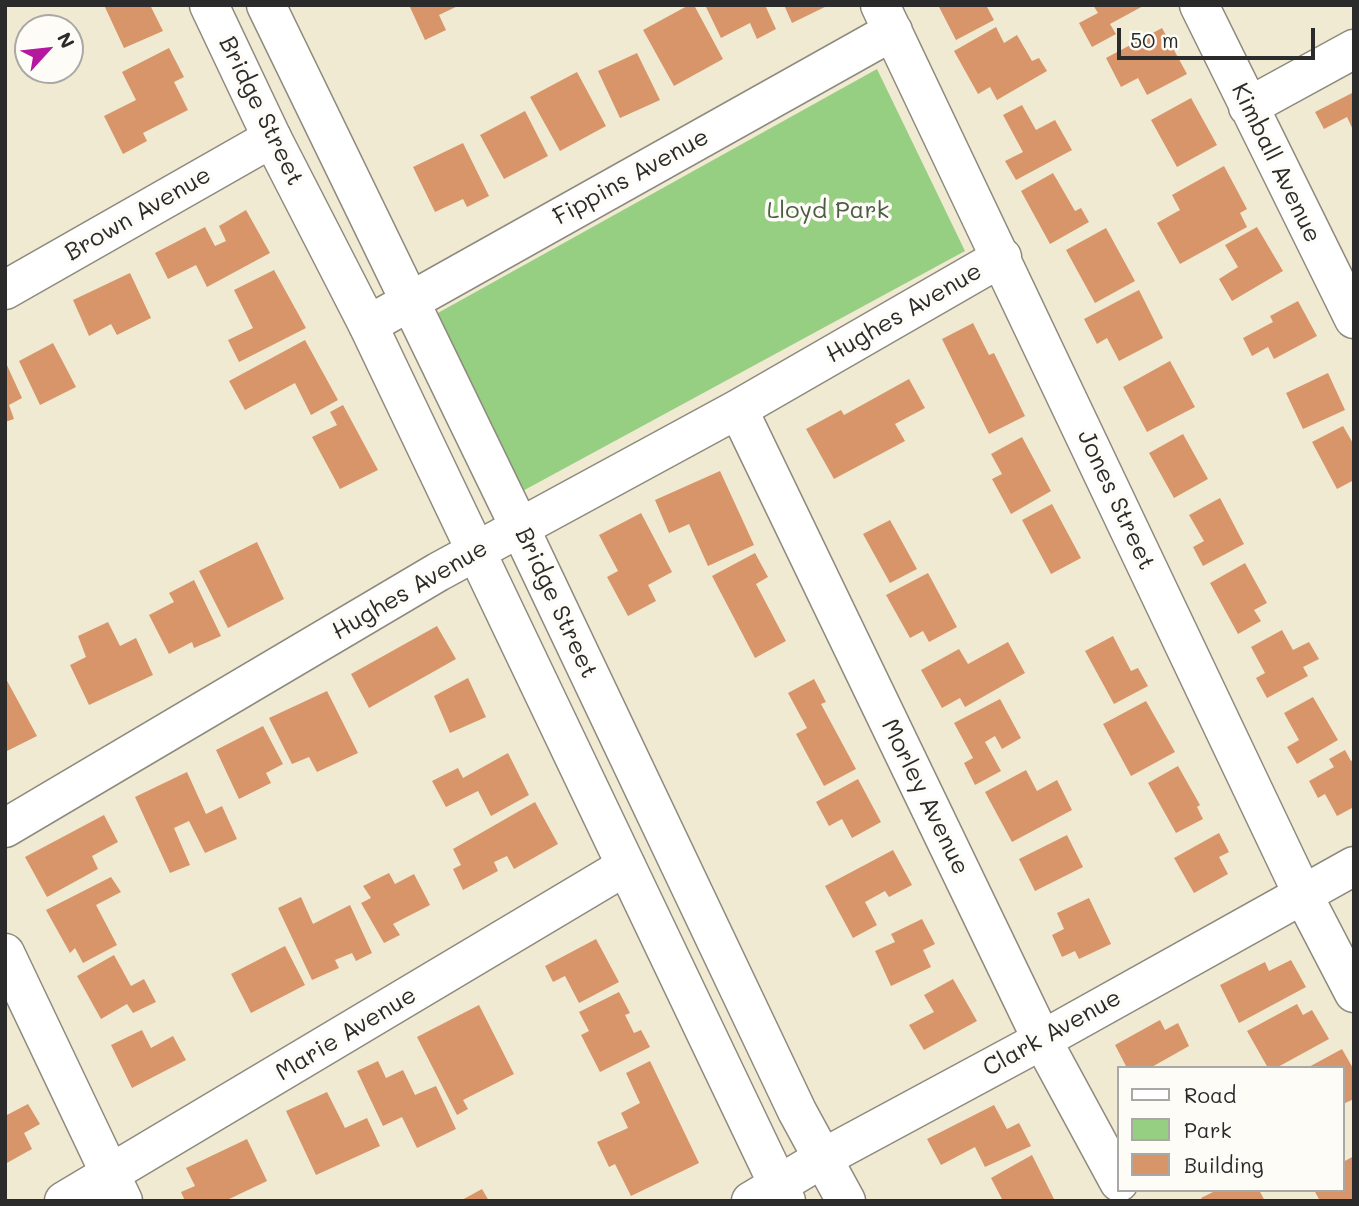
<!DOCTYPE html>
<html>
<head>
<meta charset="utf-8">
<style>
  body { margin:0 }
  #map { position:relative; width:1359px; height:1206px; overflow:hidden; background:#f0ead2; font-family:Mali,sans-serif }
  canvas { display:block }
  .frame { position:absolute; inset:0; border:7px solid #2b2b2b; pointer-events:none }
  .legend { position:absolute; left:1117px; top:1066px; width:228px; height:126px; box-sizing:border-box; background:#fdfcf7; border:2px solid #a9a8a5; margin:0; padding:9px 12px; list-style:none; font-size:21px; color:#2b2b2b }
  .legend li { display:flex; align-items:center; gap:14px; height:35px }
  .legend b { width:35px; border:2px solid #a9a8a5 }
  .north { position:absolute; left:14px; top:14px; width:70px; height:70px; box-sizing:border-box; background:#fdfcf7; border:2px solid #a9a8a5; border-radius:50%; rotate:63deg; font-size:19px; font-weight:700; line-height:28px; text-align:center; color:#2b2b2b }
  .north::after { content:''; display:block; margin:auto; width:24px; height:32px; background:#b5179e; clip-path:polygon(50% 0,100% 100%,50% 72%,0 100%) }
  .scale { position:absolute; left:1117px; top:28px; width:198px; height:32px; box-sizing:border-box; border:4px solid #2b2b2b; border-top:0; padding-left:9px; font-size:21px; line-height:24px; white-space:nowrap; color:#2b2b2b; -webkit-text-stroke:5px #fdfcf7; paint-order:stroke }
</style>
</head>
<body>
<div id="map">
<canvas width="1359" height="1206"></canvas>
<div class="frame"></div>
<ul class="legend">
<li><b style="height:9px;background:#fff"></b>Road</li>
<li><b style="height:19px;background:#96cf82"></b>Park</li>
<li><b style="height:19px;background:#d89569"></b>Building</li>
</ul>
<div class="north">N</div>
<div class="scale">50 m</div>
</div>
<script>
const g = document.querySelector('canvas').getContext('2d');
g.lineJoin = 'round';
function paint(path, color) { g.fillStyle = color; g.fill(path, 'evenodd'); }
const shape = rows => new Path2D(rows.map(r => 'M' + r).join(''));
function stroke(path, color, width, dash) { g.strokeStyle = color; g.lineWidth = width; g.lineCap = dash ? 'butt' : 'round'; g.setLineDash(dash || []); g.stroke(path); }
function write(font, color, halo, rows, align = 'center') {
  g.font = font + ' Mali,sans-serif'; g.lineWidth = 7; g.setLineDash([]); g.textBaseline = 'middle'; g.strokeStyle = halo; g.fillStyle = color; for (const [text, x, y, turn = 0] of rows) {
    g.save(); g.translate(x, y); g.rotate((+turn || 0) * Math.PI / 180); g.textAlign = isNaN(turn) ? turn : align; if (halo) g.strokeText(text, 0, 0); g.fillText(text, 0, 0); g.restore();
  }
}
paint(shape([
  [877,69,965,251,495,506,409,329]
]), '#96cf82');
paint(shape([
  [104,5,150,5,163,31,124,48],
  [409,5,460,5,439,15,446,30,425,40],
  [689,5,694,5,723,59,674,86,643,30],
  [705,5,765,5,776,29,757,39,750,23,721,38],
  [784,5,829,5,792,23],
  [938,5,986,5,994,20,956,40],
  [1093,5,1145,5,1110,24,1116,34,1092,47,1079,23,1098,13],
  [996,27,1004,43,1017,35,1032,61,1039,58,1047,71,997,100,990,87,978,94,954,51],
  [1162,28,1187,74,1147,95,1138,78,1121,87,1106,58],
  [169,48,184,77,174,82,188,110,143,133,147,141,123,154,104,116,136,100,122,72],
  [637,53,660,100,620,118,598,71],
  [577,72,606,126,560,151,530,97],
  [1354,92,1354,132,1347,117,1324,129,1315,112],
  [1191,98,1217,145,1177,167,1151,120],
  [1022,105,1036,130,1055,120,1072,150,1016,180,1005,161,1023,152,1003,115],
  [525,111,548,156,504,179,480,135],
  [463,143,489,196,467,207,463,199,435,212,413,167],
  [1224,166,1247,209,1240,213,1247,227,1180,264,1157,223,1180,210,1172,195],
  [1053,173,1075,211,1081,208,1089,222,1050,244,1021,191],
  [246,210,270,253,207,287,196,265,168,279,155,253,205,227,215,246,226,241,219,226],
  [1257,227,1283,271,1232,301,1219,279,1238,267,1225,245],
  [1106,228,1135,281,1095,303,1066,250],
  [274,270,306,328,239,362,228,340,253,328,234,290],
  [130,273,151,318,117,335,111,324,89,336,73,300],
  [1139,290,1163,338,1119,361,1107,338,1097,344,1084,319],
  [1298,301,1317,336,1274,359,1268,347,1252,356,1243,338,1273,322,1270,316],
  [973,323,989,355,994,353,1025,416,989,434,942,339],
  [305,340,338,400,311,415,295,383,245,410,229,381],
  [53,343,76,387,40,405,19,361],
  [5,361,22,398,9,405,14,419,5,422],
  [1170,361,1195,407,1147,432,1123,387],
  [1328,373,1345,410,1303,429,1286,393],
  [909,379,925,408,895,424,905,441,834,479,806,429,841,410,844,415],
  [343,405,378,470,340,489,312,437,337,425,330,412],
  [1343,426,1354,445,1354,480,1337,489,1312,442],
  [1183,434,1208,479,1174,498,1149,453],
  [1022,437,1051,491,1011,514,992,479,1002,474,991,454],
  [720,471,754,545,708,566,689,524,669,533,655,500],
  [1220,498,1244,544,1203,566,1193,547,1204,541,1189,515],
  [1052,504,1081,558,1051,574,1022,520],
  [641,513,672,572,648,585,656,601,628,616,607,577,618,571,599,535],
  [890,520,917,569,890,583,863,534],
  [257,542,284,599,228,628,199,571],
  [755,553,768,577,756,584,786,641,755,658,712,576],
  [1245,563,1267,603,1254,610,1261,621,1238,634,1210,583],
  [928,573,957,627,929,642,923,631,910,638,886,595],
  [194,580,221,636,194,648,192,642,169,654,149,615,174,602,169,593],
  [108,622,120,646,136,638,153,675,89,705,70,665,86,657,78,636],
  [437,626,456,659,369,708,351,674],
  [1282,630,1293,650,1309,642,1319,659,1303,667,1308,676,1267,698,1256,678,1265,673,1251,647],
  [1113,636,1131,671,1138,668,1148,686,1114,704,1085,651],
  [1008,642,1025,673,965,707,960,698,942,708,921,670,959,649,968,664],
  [5,677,37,736,5,752],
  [468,678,486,717,450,733,434,696],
  [814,679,826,702,821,704,856,769,824,786,796,734,807,728,788,693],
  [327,691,358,753,317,772,309,757,292,764,269,718],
  [1313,697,1338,740,1297,764,1287,747,1299,740,1284,713],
  [1000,699,1021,738,1002,749,995,736,985,742,1001,771,975,785,964,763,973,758,954,723],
  [1146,701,1175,752,1131,776,1103,724],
  [263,726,283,764,266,773,271,783,239,799,216,750],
  [1345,750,1351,761,1354,759,1354,807,1337,816,1325,794,1318,798,1309,781,1334,767,1329,759],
  [508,753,529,795,491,816,478,791,446,807,432,781,458,768,463,778],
  [1178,766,1200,805,1197,807,1203,819,1176,833,1148,783],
  [1026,770,1037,791,1057,780,1072,810,1012,842,985,792],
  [187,772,206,814,222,806,237,839,205,853,189,821,174,828,190,865,170,873,135,797],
  [858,779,881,822,852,838,842,819,829,826,816,802],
  [535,802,558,844,514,869,507,856,494,862,498,871,463,890,453,869,461,865,453,849],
  [104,815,118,842,92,856,98,869,47,897,25,857],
  [1219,833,1229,852,1219,857,1228,874,1194,893,1174,858],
  [1067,835,1083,867,1035,891,1019,859],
  [893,850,912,885,889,897,885,891,865,902,877,925,853,938,825,886],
  [389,873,395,884,414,874,430,905,393,924,400,935,384,943,361,903,371,898,363,886],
  [111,877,121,892,96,905,117,945,83,963,75,948,70,953,46,910],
  [301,897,313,924,350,905,372,953,356,961,352,953,335,960,339,968,312,980,278,908],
  [1089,898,1111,944,1079,959,1075,951,1062,957,1052,935,1064,929,1057,913],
  [922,919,935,944,923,950,931,967,891,986,875,951,895,942,891,934],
  [596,939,619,982,579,1003,565,976,553,982,545,966],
  [285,946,305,985,251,1013,231,974],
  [114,955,131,986,144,979,156,1002,133,1013,127,1004,101,1019,77,976],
  [1291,960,1306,987,1239,1023,1220,985,1265,962,1269,971],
  [953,979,977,1021,924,1050,909,1025,934,1012,924,995],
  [619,992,630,1013,625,1015,634,1033,641,1030,650,1047,600,1072,581,1035,589,1031,579,1012],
  [1297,1004,1303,1015,1312,1010,1329,1039,1276,1068,1268,1068,1247,1031],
  [479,1005,514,1074,463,1100,468,1109,457,1115,417,1037],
  [1160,1020,1165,1030,1178,1023,1189,1046,1150,1068,1127,1068,1115,1045],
  [142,1030,151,1048,173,1036,186,1060,132,1088,111,1045],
  [1342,1049,1354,1070,1354,1099,1343,1104,1343,1068,1307,1068],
  [378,1061,386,1078,403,1070,415,1095,436,1086,456,1129,417,1148,402,1117,383,1126,357,1071],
  [650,1061,699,1163,631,1196,615,1164,609,1167,597,1142,628,1128,621,1113,640,1103,626,1073],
  [327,1092,345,1128,367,1118,380,1146,316,1175,286,1111],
  [28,1104,40,1124,24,1133,32,1149,5,1164,5,1116],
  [994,1105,1007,1129,1019,1123,1031,1146,985,1167,975,1147,941,1165,927,1139],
  [247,1139,267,1181,225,1201,185,1201,181,1192,195,1186,186,1168],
  [1032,1155,1055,1201,1003,1201,991,1178],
  [1354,1156,1354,1201,1320,1201,1314,1190,1343,1190,1343,1162],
  [482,1189,489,1201,460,1201],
  [1217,1190,1259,1190,1265,1201,1203,1201,1201,1198]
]), '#d89569');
const minor = shape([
  [880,5,1303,895,1354,993],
  [1199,5,1354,319],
  [1248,107,1354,49],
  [5,290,272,138],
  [368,325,893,31],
  [738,409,1042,1040,1119,1182],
  [5,828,438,572,738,409,1002,257],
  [5,953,123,1201],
  [64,1201,626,866],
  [751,1201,823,1158,1042,1040,1354,866]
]);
const major = shape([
  [209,5,272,138,368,325,786,1201],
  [266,5,519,526,797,1111,846,1201]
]);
stroke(minor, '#8e8a7e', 41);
stroke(major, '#8e8a7e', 41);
stroke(minor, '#fff', 38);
stroke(major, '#fff', 38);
write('24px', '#2b2b2b', '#fdfcf7', [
  ["Bridge Street",261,111,64],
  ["Kimball Avenue",1276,163,64],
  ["Fippins Avenue",631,177,-29],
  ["Brown Avenue",138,214,-30],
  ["Hughes Avenue",904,313,-30],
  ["Jones Street",1116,500,65],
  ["Hughes Avenue",410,590,-30],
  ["Bridge Street",556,603,65],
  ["Morley Avenue",925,797,64],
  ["Clark Avenue",1052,1033,-29],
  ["Marie Avenue",346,1034,-31]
]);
write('24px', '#4b5c45', '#fdfcf7', [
  ["Lloyd Park",828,211]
]);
</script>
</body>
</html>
